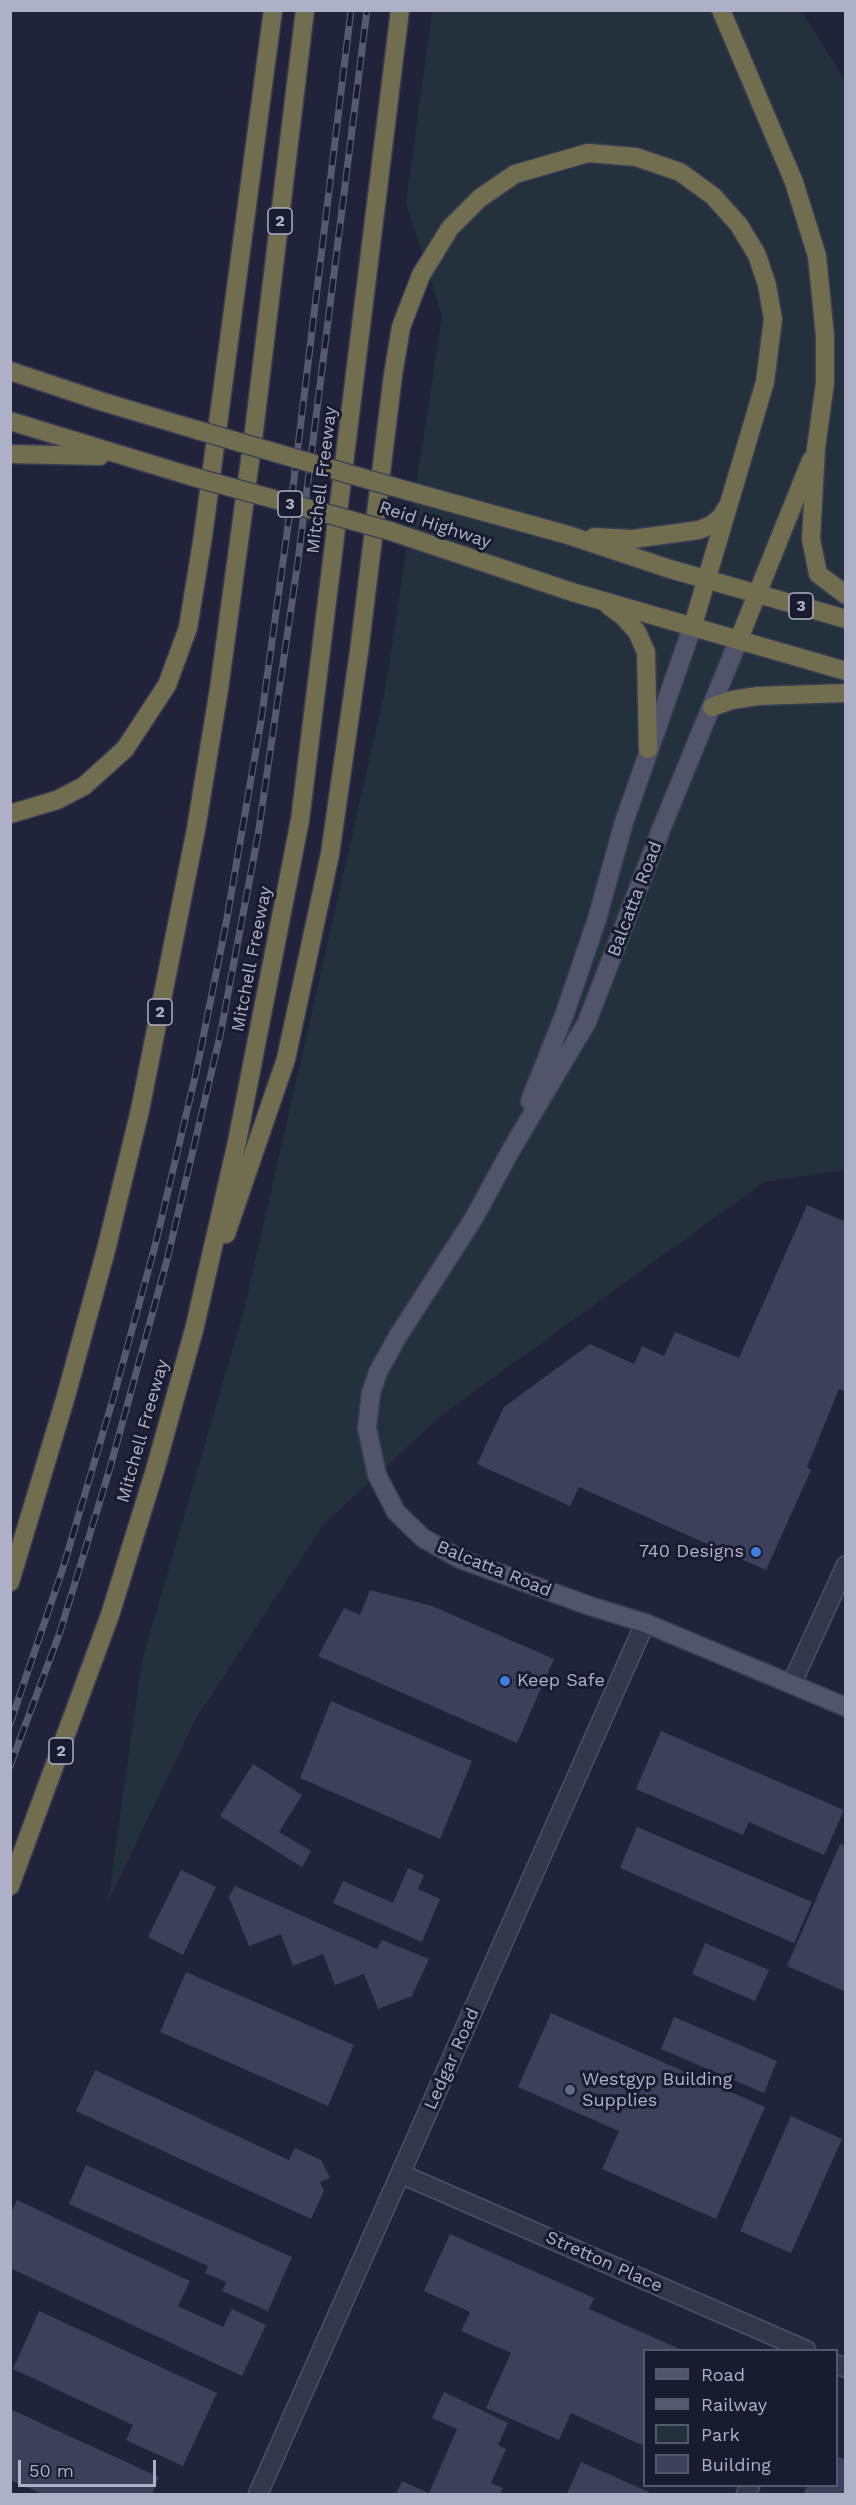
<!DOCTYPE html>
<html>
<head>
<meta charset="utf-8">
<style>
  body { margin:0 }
  #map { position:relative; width:856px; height:2505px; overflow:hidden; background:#20233a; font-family:"Work Sans",sans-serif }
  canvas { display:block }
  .frame { position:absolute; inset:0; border:12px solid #aeb0c7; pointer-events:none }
  .legend { position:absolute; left:643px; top:2349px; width:195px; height:138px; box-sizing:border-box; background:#191c2f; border:2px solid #55576c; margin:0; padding:8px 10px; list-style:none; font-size:18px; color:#aeb0c7 }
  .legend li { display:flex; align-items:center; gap:12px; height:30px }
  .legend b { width:30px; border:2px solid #55576c }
  .scale { position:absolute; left:18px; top:2460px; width:138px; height:27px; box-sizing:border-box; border:3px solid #aeb0c7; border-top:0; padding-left:8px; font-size:18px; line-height:21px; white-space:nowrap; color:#aeb0c7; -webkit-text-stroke:4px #191c2f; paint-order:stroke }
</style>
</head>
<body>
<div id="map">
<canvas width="856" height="2505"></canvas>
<div class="frame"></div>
<ul class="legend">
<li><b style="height:8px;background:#51546a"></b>Road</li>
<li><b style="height:8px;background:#555972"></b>Railway</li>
<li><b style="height:16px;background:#22313b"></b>Park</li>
<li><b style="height:16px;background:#3c405a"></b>Building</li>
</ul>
<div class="scale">50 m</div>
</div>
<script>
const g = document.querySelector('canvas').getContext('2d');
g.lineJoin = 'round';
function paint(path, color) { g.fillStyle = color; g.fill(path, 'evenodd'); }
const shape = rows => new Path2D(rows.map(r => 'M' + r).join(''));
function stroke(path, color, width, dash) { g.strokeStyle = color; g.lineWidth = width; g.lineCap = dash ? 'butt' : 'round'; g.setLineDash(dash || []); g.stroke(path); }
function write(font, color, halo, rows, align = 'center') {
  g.font = font + ' "Work Sans",sans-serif'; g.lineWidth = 6; g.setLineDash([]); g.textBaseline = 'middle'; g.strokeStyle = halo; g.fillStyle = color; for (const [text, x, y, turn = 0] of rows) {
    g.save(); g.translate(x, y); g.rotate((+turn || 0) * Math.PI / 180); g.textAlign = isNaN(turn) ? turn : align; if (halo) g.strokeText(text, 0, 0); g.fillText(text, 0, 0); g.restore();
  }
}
paint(shape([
  [432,11,802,11,846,83,845,1170,764,1182,443,1414,324,1524,196,1718,108,1902,142,1661,244,1310,385,691,442,316,406,203]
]), '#22313b');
paint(shape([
  [807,1205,846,1222,846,1392,839,1389,807,1467,811,1470,766,1570,579,1487,570,1506,477,1464,504,1407,590,1344,634,1364,642,1346,664,1356,675,1332,739,1358],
  [370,1590,432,1606,554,1659,517,1743,318,1656,344,1608,360,1615],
  [331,1701,472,1761,440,1839,300,1778],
  [661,1731,844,1810,824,1855,749,1822,743,1835,636,1789],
  [253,1764,302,1795,279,1832,311,1851,302,1867,220,1816],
  [637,1827,812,1902,794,1943,620,1868],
  [840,1844,846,1846,846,1992,787,1966],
  [408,1868,424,1875,418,1889,440,1899,422,1942,333,1903,343,1881,393,1903],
  [181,1870,216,1887,183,1955,148,1937],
  [235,1886,377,1949,382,1940,429,1959,412,1996,378,2009,364,1974,335,1985,323,1954,293,1966,281,1934,249,1946,229,1897],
  [705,1943,769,1970,755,2001,692,1974],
  [186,1972,354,2045,328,2106,160,2032],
  [551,2013,765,2107,716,2219,602,2169,619,2131,518,2087],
  [674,2017,777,2061,764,2093,661,2049],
  [95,2070,289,2160,295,2148,321,2160,330,2178,320,2182,324,2191,311,2219,76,2111],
  [791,2116,842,2139,791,2253,740,2231],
  [86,2165,292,2257,268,2311,222,2291,226,2282,205,2273,208,2266,69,2204],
  [17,2200,190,2281,178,2306,223,2327,232,2309,266,2325,242,2376,10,2268,10,2215],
  [450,2234,594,2298,589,2309,682,2350,644,2350,644,2446,571,2413,559,2440,486,2408,511,2353,461,2331,470,2312,424,2291],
  [39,2311,217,2393,183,2466,126,2440,133,2425,13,2369],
  [444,2392,508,2423,498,2445,506,2449,491,2483,503,2488,500,2494,396,2494,402,2481,429,2493,457,2429,432,2418],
  [10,2409,159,2477,152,2494,43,2494,10,2480],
  [836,2456,846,2460,846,2494,803,2494,807,2486,836,2486],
  [581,2462,649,2492,648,2494,567,2494]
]), '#3c405a');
const minor = shape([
  [792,1683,846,1565],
  [401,2174,806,2350],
  [836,2364,846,2368],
  [258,2494,645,1623],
  [746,2494,750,2486]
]);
const major = shape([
  [739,639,662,827,587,1022,511,1150,474,1218,398,1336,378,1372,371,1393,367,1428,377,1475,396,1512,423,1538,460,1559,590,1606,645,1623,846,1707],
  [530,1101,565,1013,597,919,624,822,693,625]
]);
const highway = shape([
  [721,10,794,182,817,256,825,336,825,383,816,448,811,539,818,574,846,595],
  [10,371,100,401,197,430],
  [10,421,190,476],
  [10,454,100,456],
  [394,487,568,535,670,569,846,619],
  [390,531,572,592,846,671],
  [594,537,633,539,699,530,711,525,721,517,727,507],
  [609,606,624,617,637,632,646,652,648,749],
  [739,639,811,460],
  [712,707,732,700,758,696,846,693],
  [10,814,57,800,84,786,125,749,167,685,188,628,203,536,273,10],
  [226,1234,286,1059,330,854,359,652,393,375,401,327,421,275,450,228,480,198,515,174,588,153,636,157,680,172,713,196,739,225,757,255,767,285,773,319,765,382,693,625],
  [10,1582,66,1396,106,1250,140,1110,196,829,219,689,254,431,305,10],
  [10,1886,110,1615,155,1470,194,1330,237,1142,300,820,400,10]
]);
stroke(minor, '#4e5165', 21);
stroke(major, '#3a3d51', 21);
stroke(highway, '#3b3e52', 21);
stroke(minor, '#34364a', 18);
stroke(major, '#51546a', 18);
stroke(highway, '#716e50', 18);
const rail = shape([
  [10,1724,63,1568,113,1399,155,1246,196,1073,226,924,261,721,291,504,351,10],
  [10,1766,60,1632,110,1468,167,1260,220,1036,258,835,298,561,367,10]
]);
stroke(rail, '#555972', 7);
stroke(rail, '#191c2f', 4.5, [14]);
const highwayBridge = shape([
  [197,430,394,487],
  [190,476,390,531]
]);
stroke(highwayBridge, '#3b3e52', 21, []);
stroke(highwayBridge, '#716e50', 18);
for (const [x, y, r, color] of [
  [756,1552,6,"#3f7fe0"],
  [505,1681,6,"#3f7fe0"],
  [570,2090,6,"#5c6f8a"]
]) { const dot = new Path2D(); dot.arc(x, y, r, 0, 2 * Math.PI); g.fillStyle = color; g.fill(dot); stroke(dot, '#191c2f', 2); }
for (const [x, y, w] of [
  [280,221,24],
  [290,504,24],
  [801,606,24],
  [160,1012,24],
  [61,1751,24]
]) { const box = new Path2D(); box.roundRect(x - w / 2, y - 13, w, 26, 4.5); g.fillStyle = '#191c2f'; g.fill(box); stroke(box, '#aeb0c7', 1.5); }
write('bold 16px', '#aeb0c7', null, [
  ["2",280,221],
  ["3",290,504],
  ["3",801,606],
  ["2",160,1012],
  ["2",61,1751]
]);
write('18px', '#aeb0c7', '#191c2f', [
  ["Mitchell Freeway",322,480,-83],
  ["Reid Highway",435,525,18],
  ["Balcatta Road",635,899,-69],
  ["Mitchell Freeway",252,959,-79],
  ["Mitchell Freeway",143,1431,-74],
  ["Balcatta Road",494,1569,22],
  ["Ledgar Road",452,2059,-66],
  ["Stretton Place",604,2262,24]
]);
write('18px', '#aeb0c7', '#191c2f', [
  ["740 Designs",744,1552,"right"],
  ["Keep Safe",517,1681],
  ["Westgyp Building",582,2080],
  ["Supplies",582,2101]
], 'left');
</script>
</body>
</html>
